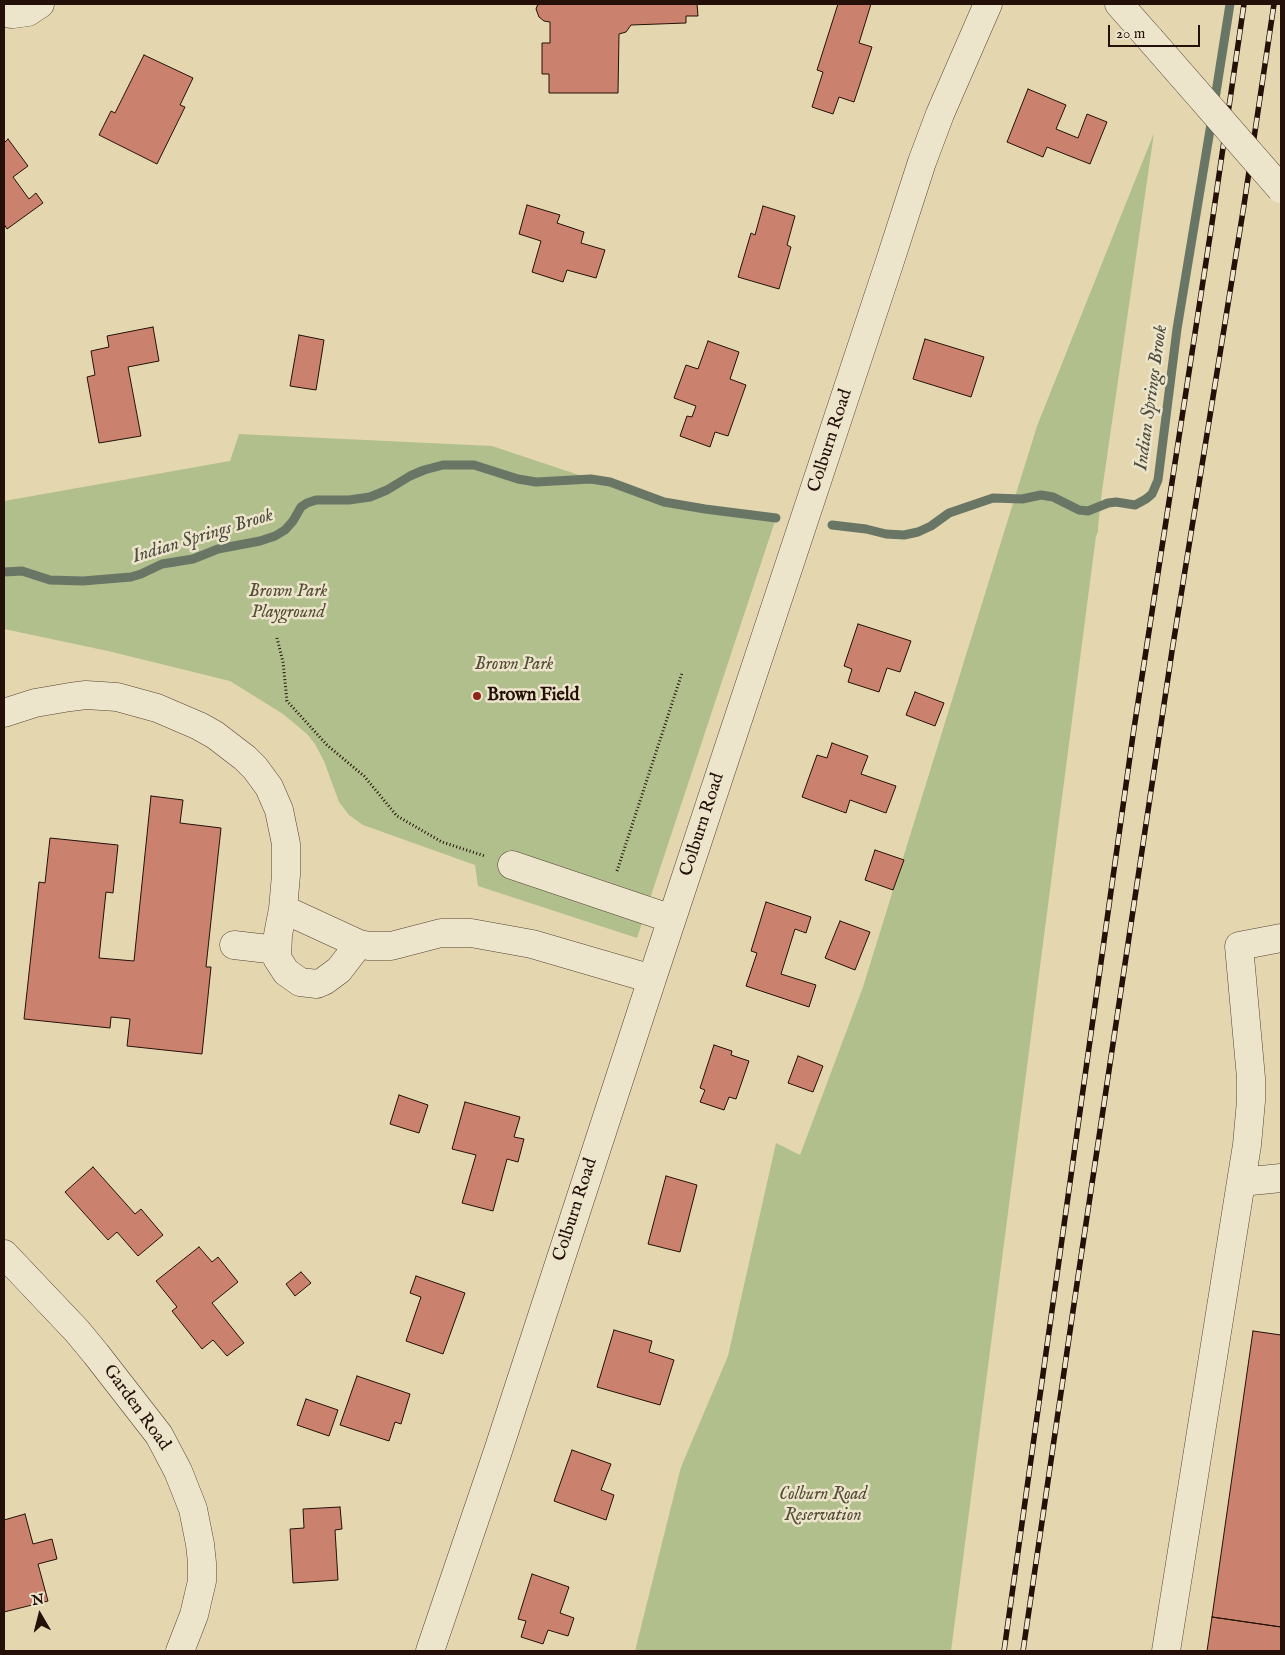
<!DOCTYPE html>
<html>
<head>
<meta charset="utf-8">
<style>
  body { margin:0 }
  #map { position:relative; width:1285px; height:1655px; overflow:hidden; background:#e4d7af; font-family:"IM FELL English",serif }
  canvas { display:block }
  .frame { position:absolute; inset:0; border:5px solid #241008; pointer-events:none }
  .north { position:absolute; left:15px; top:1590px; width:50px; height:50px; -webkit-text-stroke:4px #ede5cb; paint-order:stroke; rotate:352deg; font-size:14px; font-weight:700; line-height:20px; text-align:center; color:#241008 }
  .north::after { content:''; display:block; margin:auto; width:18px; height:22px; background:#241008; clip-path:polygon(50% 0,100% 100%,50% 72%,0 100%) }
  .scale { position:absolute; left:1108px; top:25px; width:92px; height:22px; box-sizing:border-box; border:2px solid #241008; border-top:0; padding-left:6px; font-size:15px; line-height:18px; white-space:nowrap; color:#241008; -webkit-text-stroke:4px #ede5cb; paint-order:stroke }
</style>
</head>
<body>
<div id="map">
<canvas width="1285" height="1655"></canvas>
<div class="frame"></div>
<div class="north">N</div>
<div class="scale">20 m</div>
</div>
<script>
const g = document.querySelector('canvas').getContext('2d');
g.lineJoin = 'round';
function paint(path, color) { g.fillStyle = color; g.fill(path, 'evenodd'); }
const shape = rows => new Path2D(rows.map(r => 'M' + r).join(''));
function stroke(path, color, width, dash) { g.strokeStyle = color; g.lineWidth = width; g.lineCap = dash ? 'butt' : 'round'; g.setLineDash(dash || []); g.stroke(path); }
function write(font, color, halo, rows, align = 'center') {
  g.font = font + ' "IM FELL English",serif'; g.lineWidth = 5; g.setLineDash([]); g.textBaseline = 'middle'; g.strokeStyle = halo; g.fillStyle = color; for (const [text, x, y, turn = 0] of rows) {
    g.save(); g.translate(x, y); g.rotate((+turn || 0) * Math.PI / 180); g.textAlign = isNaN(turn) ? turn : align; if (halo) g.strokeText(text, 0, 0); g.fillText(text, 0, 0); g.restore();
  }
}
paint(shape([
  [1154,133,1102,491,1098,527,1098,532,1096,536,951,1651,635,1651,681,1467,728,1356,776,1143,800,1155,863,987,1037,426],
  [239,434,492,446,591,479,610,482,664,502,705,509,776,518,637,938,478,886,475,865,363,825,349,815,339,802,324,761,315,744,307,734,283,714,230,681,108,651,4,629,4,501,230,461]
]), '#b1bf8d');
stroke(shape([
  [1214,105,1230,4],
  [832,525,866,529,886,534,904,535,918,532,931,526,949,513,993,498,1022,499,1041,495,1053,497,1079,510,1088,511,1108,503,1116,502,1135,505,1146,499,1152,494,1158,480,1177,329,1212,118],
  [4,572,22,571,50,580,83,581,131,577,141,574,162,564,193,559,218,549,260,541,275,536,285,530,293,521,301,507,307,503,316,500,349,500,370,497,387,490,410,476,424,470,443,465,474,465,518,479,536,482,591,479,610,482,664,502,705,509,776,518]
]), '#697666', 9);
const building = shape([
  [538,4,697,4,698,16,686,16,686,23,631,25,626,32,619,34,618,93,549,93,549,74,542,74,542,43,550,43,550,22,544,21,539,17,536,9,538,4],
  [838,4,871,4,859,43,872,47,854,102,839,97,833,114,812,107,823,72,817,70,838,4],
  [144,55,193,78,180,105,185,107,157,164,99,135,111,111,115,113,144,55],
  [1028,89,1066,105,1056,129,1078,138,1087,114,1107,122,1090,164,1047,147,1043,157,1007,142,1028,89],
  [8,139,28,166,13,177,29,199,36,193,43,203,7,229,4,224,4,143,8,139],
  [527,205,560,215,557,223,584,232,581,243,605,250,596,278,567,270,563,282,532,272,541,241,519,234,527,205],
  [763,206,795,216,787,245,791,247,779,289,738,277,751,233,755,235,763,206],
  [153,327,159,361,128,367,141,436,99,443,87,377,95,375,91,351,109,347,107,336,153,327],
  [299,335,324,340,316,390,290,386,299,335],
  [925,339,984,357,971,397,913,379,925,339],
  [708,341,739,352,730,379,746,385,728,436,715,432,710,447,680,436,687,416,692,417,696,406,674,398,686,365,698,369,708,341],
  [858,624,911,641,900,672,887,668,879,692,848,682,852,669,844,666,858,624],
  [915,692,944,703,935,726,906,715,915,692],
  [832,743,868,756,861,774,896,786,886,813,850,800,846,813,802,797,817,755,827,758,832,743],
  [151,796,183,800,180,823,221,828,206,967,211,967,202,1054,127,1046,130,1019,111,1017,110,1028,24,1019,39,882,45,883,50,838,118,845,113,893,106,892,99,958,134,961,151,796],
  [875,850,904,860,893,890,865,880,875,850],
  [766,902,811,917,806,933,795,929,781,974,816,985,809,1007,746,986,757,953,751,951,766,902],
  [840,921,870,932,855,970,825,958,840,921],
  [714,1045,732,1051,731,1055,749,1061,736,1099,729,1097,724,1110,700,1102,705,1090,700,1088,714,1045],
  [798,1056,823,1066,813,1092,788,1083,798,1056],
  [399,1095,428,1105,419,1133,390,1124,399,1095],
  [465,1102,520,1117,514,1137,524,1139,518,1162,507,1159,493,1211,462,1203,476,1155,452,1149,465,1102],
  [93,1167,135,1214,141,1209,163,1235,138,1256,117,1232,108,1240,65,1192,93,1167],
  [666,1176,697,1185,680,1252,648,1244,666,1176],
  [199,1247,212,1262,218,1257,238,1282,212,1303,244,1343,227,1356,213,1340,202,1349,172,1311,177,1307,156,1281,199,1247],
  [301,1272,311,1283,295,1296,286,1284,301,1272],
  [416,1276,465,1293,443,1354,406,1341,421,1297,410,1293,416,1276],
  [614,1330,652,1341,649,1352,674,1360,660,1405,597,1387,614,1330],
  [1253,1331,1281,1335,1281,1627,1212,1617,1253,1331],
  [357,1376,410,1394,401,1424,395,1422,389,1441,340,1425,357,1376],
  [306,1399,338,1410,329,1436,297,1425,306,1399],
  [572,1450,611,1464,601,1490,614,1495,606,1520,554,1501,572,1450],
  [340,1507,342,1529,335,1530,338,1580,293,1583,290,1529,304,1528,303,1509,340,1507],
  [25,1514,33,1544,52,1539,57,1559,38,1564,48,1601,4,1612,4,1520,25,1514],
  [532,1574,569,1587,560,1613,574,1618,568,1636,548,1630,543,1644,521,1637,526,1621,518,1619,532,1574],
  [1212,1617,1281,1627,1281,1651,1207,1651,1212,1617]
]);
paint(building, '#ca826f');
stroke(building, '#241008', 1);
const minor = shape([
  [1119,4,1150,39],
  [4,13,13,14,28,12,40,4],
  [4,713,35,703,70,697,86,695,117,697,157,708,199,726,215,735,245,758,255,768,269,787,279,810,286,844,286,875,283,909,359,944,369,946,391,946,441,933,471,933,532,944,652,979],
  [512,865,672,919],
  [283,909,278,935,277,958,286,972,300,982,317,984,324,981,339,970,359,944],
  [234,945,277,950],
  [1241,1182,1247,1145,1251,1101,1251,1078,1239,946,1281,938],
  [4,1254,77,1331,96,1354,159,1435,178,1471,193,1509,200,1544,202,1563,202,1581,194,1615,180,1651],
  [430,1651,497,1454,652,979,889,264,922,162,940,114,988,4],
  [1166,1651,1241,1182,1281,1178]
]);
stroke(minor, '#544232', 29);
stroke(shape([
  [277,638,283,662,287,701,327,745,364,776,397,816,442,842,485,856],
  [617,871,682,673]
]), '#241008', 3, [1, 2.5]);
stroke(minor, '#ede5cb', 28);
const rail = shape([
  [1004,1651,1133,735,1212,223,1244,4],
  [1023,1651,1079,1270,1172,651,1244,205,1274,4]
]);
stroke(rail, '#241008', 5.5);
stroke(rail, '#ede5cb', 4, [11]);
const minorBridge = shape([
  [1150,39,1281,189]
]);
stroke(minorBridge, '#544232', 29, []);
stroke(minorBridge, '#ede5cb', 28);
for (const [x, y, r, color] of [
  [477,696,5,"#8f2418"]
]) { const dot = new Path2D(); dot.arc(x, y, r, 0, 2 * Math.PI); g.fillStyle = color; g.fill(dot); stroke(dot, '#ede5cb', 2); }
write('18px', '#241008', '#ede5cb', [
  ["Colburn Road",831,441,-72],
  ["Colburn Road",703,825,-72],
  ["Colburn Road",576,1210,-72],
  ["Garden Road",136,1408,54]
]);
write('italic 18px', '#554d37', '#ede5cb', [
  ["Brown Park",288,592],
  ["Playground",288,613],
  ["Brown Park",514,665],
  ["Colburn Road",823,1495],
  ["Reservation",823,1516]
]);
write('bold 18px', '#241008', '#ede5cb', [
  ["Brown Field",487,696]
], 'left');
write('italic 19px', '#4c4c3f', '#ede5cb', [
  ["Indian Springs Brook",1152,398,-82],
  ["Indian Springs Brook",203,537,-17]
]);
</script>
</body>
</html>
